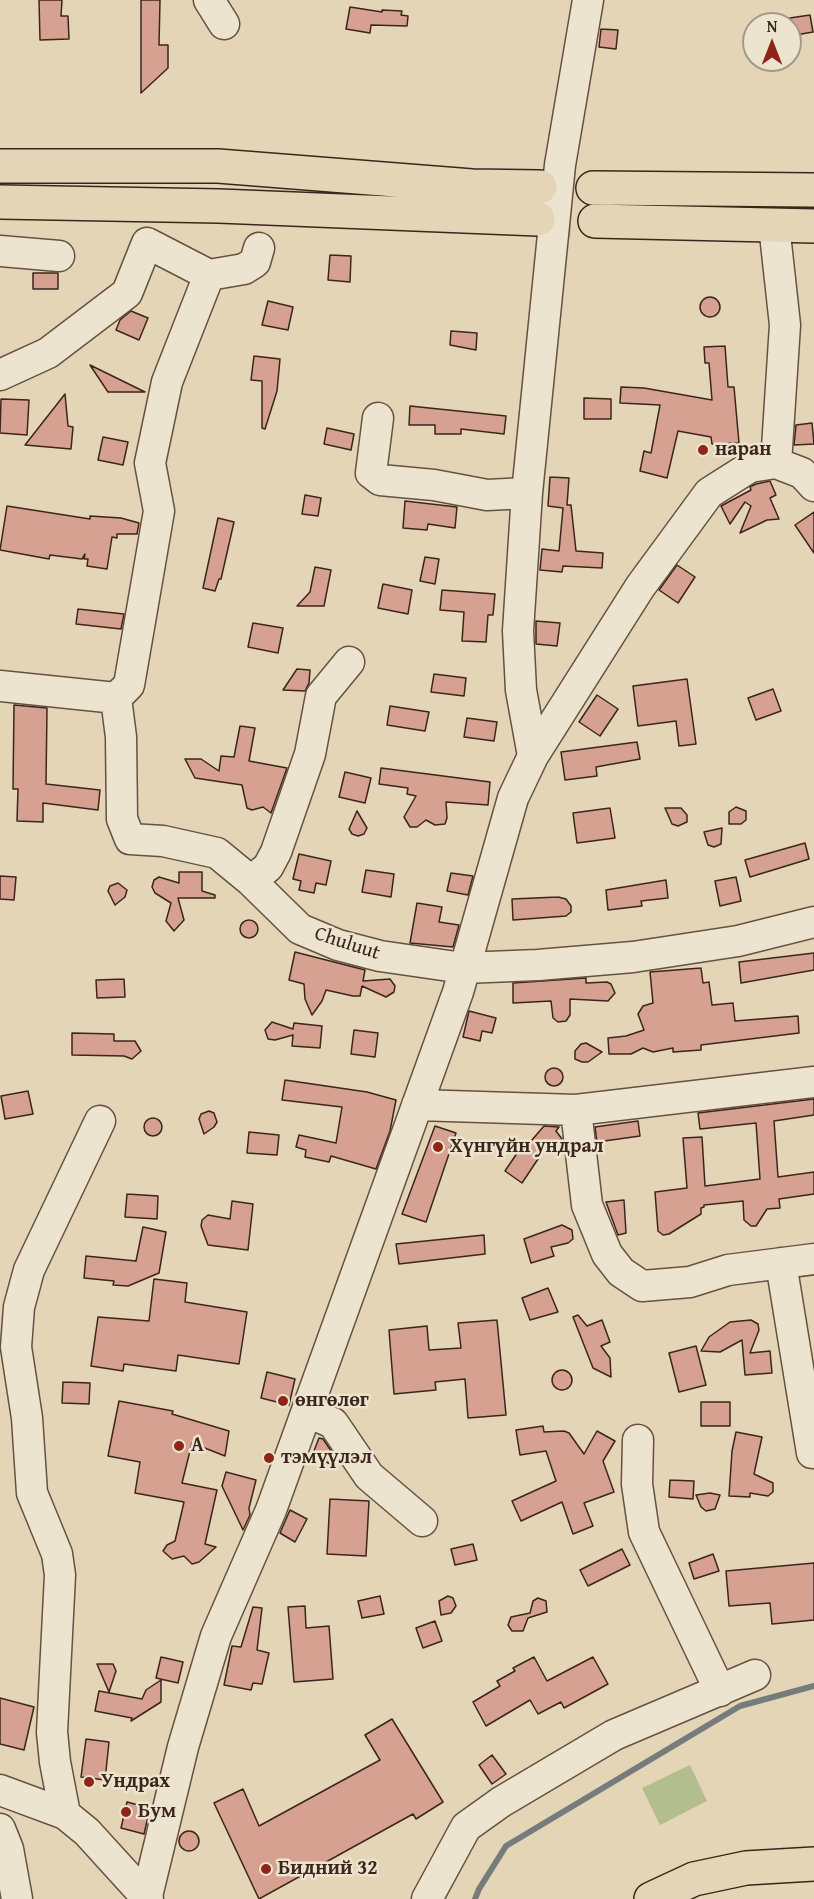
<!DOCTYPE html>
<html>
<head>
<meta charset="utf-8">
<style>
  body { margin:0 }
  #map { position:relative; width:814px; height:1899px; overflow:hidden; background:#e3d5b6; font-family:"Gentium Book Plus",serif }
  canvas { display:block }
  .north { position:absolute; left:742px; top:12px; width:60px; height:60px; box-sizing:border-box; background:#ede4d0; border:2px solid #a69888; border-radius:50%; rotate:0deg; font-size:16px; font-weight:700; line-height:24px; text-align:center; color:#3c251c }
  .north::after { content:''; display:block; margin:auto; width:21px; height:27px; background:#8f2418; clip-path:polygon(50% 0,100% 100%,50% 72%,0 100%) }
</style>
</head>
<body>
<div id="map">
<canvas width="814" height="1899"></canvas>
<div class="north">N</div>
</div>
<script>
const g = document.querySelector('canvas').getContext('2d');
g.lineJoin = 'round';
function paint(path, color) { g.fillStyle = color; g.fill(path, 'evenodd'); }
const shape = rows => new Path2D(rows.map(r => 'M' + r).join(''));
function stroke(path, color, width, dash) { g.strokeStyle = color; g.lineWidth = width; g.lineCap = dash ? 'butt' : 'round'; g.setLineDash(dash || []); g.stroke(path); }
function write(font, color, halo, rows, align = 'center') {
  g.font = font + ' "Gentium Book Plus",serif'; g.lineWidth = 5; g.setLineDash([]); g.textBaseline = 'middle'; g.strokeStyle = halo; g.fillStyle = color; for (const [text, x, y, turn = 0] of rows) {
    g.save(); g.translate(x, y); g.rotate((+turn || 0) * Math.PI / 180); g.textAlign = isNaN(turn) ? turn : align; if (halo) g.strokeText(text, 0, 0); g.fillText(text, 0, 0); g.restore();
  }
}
paint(shape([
  [690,1765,707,1801,660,1825,642,1788]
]), '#b3bd8e');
stroke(shape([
  [475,1899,479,1889,506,1846,740,1706,814,1686]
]), '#767b7b', 6);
const building = shape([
  [39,0,62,0,61,16,68,16,69,39,40,40,39,0],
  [141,0,160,0,159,45,168,45,168,68,141,93,141,0],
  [350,7,382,12,382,10,402,11,401,15,408,16,407,26,371,25,370,33,346,29,350,7],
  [810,15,813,32,790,36,790,18,810,15],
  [601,29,618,30,616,49,599,47,601,29],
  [330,255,351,256,350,282,328,280,330,255],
  [33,273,58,273,58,289,33,289,33,273],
  '700 307a10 10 0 1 1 20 0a10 10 0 1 1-20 0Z',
  [268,301,293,307,288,330,262,325,268,301],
  [131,311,148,318,139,340,116,330,120,320,131,311],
  [451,331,477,333,476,350,450,345,451,331],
  [725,346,728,387,734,387,739,443,712,444,711,437,678,431,667,478,640,471,644,451,651,453,660,405,620,403,621,387,644,388,712,400,709,363,705,363,704,347,725,346],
  [254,356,280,359,277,391,265,429,262,428,262,381,251,380,254,356],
  [90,365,145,392,108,392,90,365],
  [65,394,68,426,73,427,71,449,25,445,65,394],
  [584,398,611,399,611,419,584,419,584,398],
  [1,399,29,400,27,435,0,433,1,399],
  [410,406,506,416,504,434,461,429,461,434,435,434,435,425,409,425,410,406],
  [812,423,814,444,794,445,796,425,812,423],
  [327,428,354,434,351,450,324,444,327,428],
  [103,437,128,442,123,465,98,460,103,437],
  [550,477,569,478,567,505,571,505,576,551,603,553,602,568,563,566,562,572,540,570,542,549,559,551,563,508,548,506,550,477],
  [770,481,776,495,770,498,779,519,767,520,740,533,751,506,745,502,730,524,721,506,751,490,750,487,756,484,770,481],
  [305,495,321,498,318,516,302,514,305,495],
  [405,501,457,507,455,528,428,524,427,530,403,528,405,501],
  [7,506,90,519,90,516,121,518,139,523,137,534,117,534,117,538,112,537,107,569,87,566,88,559,84,559,85,554,82,559,50,555,49,559,0,550,7,506],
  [814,512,814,553,795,525,814,512],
  [218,518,234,522,221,579,219,579,215,591,203,588,218,518],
  [425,557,439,559,435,584,420,581,425,557],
  [677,565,695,577,678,603,659,590,677,565],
  [315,567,331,570,324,606,297,606,310,592,315,567],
  [383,584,412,590,408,614,378,608,383,584],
  [442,590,495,594,493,615,488,615,486,642,462,641,464,612,440,610,442,590],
  [78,609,124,614,121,629,76,624,78,609],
  [536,621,560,623,557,646,536,644,536,621],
  [253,623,283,628,278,653,248,647,253,623],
  [297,669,310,670,309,683,305,691,283,690,297,669],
  [434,674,466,678,464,696,431,692,434,674],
  [687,679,696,744,679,746,676,721,638,726,633,686,687,679],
  [773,689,781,711,756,720,748,698,773,689],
  [597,695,618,709,600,736,579,722,597,695],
  [14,705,47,708,46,784,100,790,98,810,43,803,43,822,17,821,18,789,13,789,14,705],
  [390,706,429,712,425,731,387,725,390,706],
  [467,718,497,722,494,741,464,737,467,718],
  [240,726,255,728,249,761,287,768,271,813,263,807,252,810,247,808,242,785,195,778,185,759,201,759,219,771,221,756,234,757,240,726],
  [637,742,640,759,596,767,597,776,565,780,561,752,637,742],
  [381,768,490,782,488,805,446,802,447,818,445,824,435,825,426,820,417,827,410,827,404,817,416,796,407,794,408,788,379,784,381,768],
  [345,772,371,778,365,803,339,797,345,772],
  [736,807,746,811,746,820,741,824,729,824,729,812,736,807],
  [610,808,615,838,577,843,573,813,610,808],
  [665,808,681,808,687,815,687,822,678,826,672,824,665,808],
  [357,811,367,828,364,834,358,836,352,834,349,829,357,811],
  [722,828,721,844,714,847,708,845,704,832,722,828],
  [805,843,809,859,750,877,745,860,805,843],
  [299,854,331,861,326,885,316,883,314,893,299,890,301,881,293,879,299,854],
  [366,870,394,874,391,897,362,892,366,870],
  [179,872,202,872,202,891,215,895,215,898,178,898,184,920,174,931,166,921,171,903,155,893,152,887,154,880,159,877,179,883,179,872],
  [451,873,473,876,468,895,447,891,451,873],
  [0,876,16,877,14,900,0,899,0,876],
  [736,877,741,901,720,906,715,881,736,877],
  [666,880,668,898,641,901,642,906,608,910,606,890,666,880],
  [118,883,127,890,125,897,115,905,108,891,110,886,118,883],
  [558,897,566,899,571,906,571,912,566,916,513,920,512,899,558,897],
  [417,903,442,907,439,922,459,925,453,947,410,943,417,903],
  '240 929a9 9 0 1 1 18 0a9 9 0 1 1-18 0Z',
  [295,952,365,970,363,981,390,979,395,986,394,992,386,997,362,986,360,996,353,996,326,990,322,1001,312,1015,305,999,304,984,289,980,295,952],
  [814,953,814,970,741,983,739,962,814,953],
  [701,968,703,983,709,982,712,1005,733,1003,735,1021,798,1016,799,1033,701,1045,701,1050,673,1052,673,1048,653,1052,643,1048,631,1054,609,1054,608,1038,626,1036,644,1030,638,1014,643,1006,653,1003,650,972,701,968],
  [586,978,586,983,607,982,611,984,615,993,608,1001,570,999,570,1015,566,1021,558,1022,553,1018,551,1001,513,1003,513,983,586,978],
  [124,979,125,997,97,998,96,980,124,979],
  [469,1011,496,1018,492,1033,482,1031,480,1041,463,1037,469,1011],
  [272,1022,293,1029,294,1023,322,1026,320,1048,292,1046,293,1035,275,1040,268,1039,265,1030,272,1022],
  [354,1030,378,1033,375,1057,351,1054,354,1030],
  [72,1033,114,1034,114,1041,135,1041,141,1051,132,1059,124,1056,72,1055,72,1033],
  [586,1043,602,1052,588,1062,582,1062,575,1059,575,1051,581,1044,586,1043],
  '545 1077a9 9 0 1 1 18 0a9 9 0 1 1-18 0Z',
  [285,1080,367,1092,396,1100,390,1131,376,1169,331,1156,329,1162,305,1157,306,1150,296,1147,299,1135,336,1143,342,1107,282,1100,285,1080],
  [28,1091,33,1114,5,1119,1,1096,28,1091],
  [814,1099,814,1115,774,1121,778,1177,814,1172,814,1194,779,1199,780,1208,767,1209,756,1226,751,1226,744,1220,743,1201,704,1205,704,1207,701,1208,701,1214,669,1234,663,1235,658,1231,655,1192,687,1188,683,1138,702,1137,705,1186,760,1179,756,1123,700,1129,698,1113,814,1099],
  [209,1111,214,1113,217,1122,214,1127,204,1134,199,1119,201,1114,209,1111],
  '144 1127a9 9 0 1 1 18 0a9 9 0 1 1-18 0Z',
  [638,1121,640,1136,597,1142,595,1127,638,1121],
  [435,1126,456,1133,426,1222,402,1214,435,1126],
  [544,1126,559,1127,556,1131,562,1139,551,1151,546,1147,522,1183,505,1171,522,1146,525,1148,544,1126],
  [249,1132,279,1135,277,1155,247,1153,249,1132],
  [127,1194,158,1196,157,1219,125,1217,127,1194],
  [624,1200,626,1233,618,1235,606,1202,624,1200],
  [232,1201,253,1204,248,1250,208,1245,201,1226,202,1220,208,1215,230,1219,232,1201],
  [562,1225,572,1230,573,1239,568,1243,551,1247,554,1256,531,1263,524,1239,562,1225],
  [143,1227,166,1232,159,1273,128,1286,113,1285,114,1281,84,1278,86,1256,136,1261,143,1227],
  [484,1235,485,1254,399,1264,396,1244,484,1235],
  [154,1279,187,1283,185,1302,247,1312,239,1364,178,1355,176,1371,124,1364,123,1371,91,1366,98,1317,149,1321,154,1279],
  [548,1288,558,1312,530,1320,522,1298,548,1288],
  [578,1315,587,1326,602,1320,610,1342,601,1346,610,1358,611,1377,593,1368,573,1317,578,1315],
  [497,1320,506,1415,468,1418,465,1379,435,1382,436,1390,394,1394,389,1330,427,1326,429,1350,461,1348,458,1323,497,1320],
  [751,1320,758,1324,759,1330,750,1353,770,1351,772,1373,745,1375,742,1340,720,1352,701,1351,709,1337,730,1322,751,1320],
  [696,1346,706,1385,679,1392,669,1353,696,1346],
  '552 1380a10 10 0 1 1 20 0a10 10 0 1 1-20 0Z',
  [267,1372,295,1379,289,1405,261,1398,267,1372],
  [63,1382,90,1383,89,1404,62,1403,63,1382],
  [119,1401,173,1411,172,1414,229,1431,225,1456,192,1443,182,1483,217,1490,205,1544,216,1547,199,1562,192,1564,184,1556,172,1559,163,1551,167,1545,175,1541,184,1502,135,1493,140,1462,108,1456,119,1401],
  [701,1402,730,1402,730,1426,701,1426,701,1402],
  [543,1426,544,1432,564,1431,569,1433,584,1454,597,1431,615,1441,603,1461,614,1492,584,1503,593,1526,573,1534,562,1502,521,1521,512,1501,556,1481,546,1451,520,1455,516,1430,543,1426],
  [736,1432,762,1437,754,1474,773,1483,773,1492,768,1496,750,1493,750,1497,729,1496,732,1451,736,1432],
  [319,1438,323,1439,336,1458,333,1465,312,1456,319,1438],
  [226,1472,256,1480,249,1508,250,1515,243,1530,222,1486,226,1472],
  [670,1480,694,1481,693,1499,669,1497,670,1480],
  [710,1493,720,1495,715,1509,706,1511,701,1507,696,1495,710,1493],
  [330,1499,369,1501,366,1556,327,1554,330,1499],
  [290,1510,307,1519,295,1542,280,1533,290,1510],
  [473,1544,477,1560,455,1565,451,1549,473,1544],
  [622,1549,630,1565,588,1586,580,1570,622,1549],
  [713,1554,719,1571,694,1579,689,1563,713,1554],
  [814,1563,814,1620,772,1624,770,1603,729,1606,726,1571,814,1563],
  [380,1596,384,1614,362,1618,358,1601,380,1596],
  [448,1596,453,1598,456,1606,451,1613,441,1615,439,1601,448,1596],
  [538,1598,546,1601,547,1612,528,1618,523,1631,512,1631,508,1625,511,1617,530,1613,533,1601,538,1598],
  [305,1606,306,1628,329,1626,333,1679,294,1682,288,1607,305,1606],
  [253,1607,262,1608,257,1650,269,1653,262,1684,253,1683,251,1690,224,1685,232,1646,241,1647,253,1607],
  [435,1621,442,1641,423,1648,416,1628,435,1621],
  [161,1657,183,1662,178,1683,156,1678,161,1657],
  [534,1657,547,1681,593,1657,608,1684,564,1708,561,1702,538,1714,530,1700,486,1726,473,1702,500,1686,497,1681,515,1671,513,1668,534,1657],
  [97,1664,113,1664,116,1671,109,1692,97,1664],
  [161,1680,161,1702,131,1721,132,1718,95,1711,99,1691,142,1699,146,1690,161,1680],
  [0,1698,34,1707,24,1750,0,1744,0,1698],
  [392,1719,443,1802,416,1819,413,1814,259,1899,214,1803,243,1789,259,1826,380,1760,365,1735,392,1719],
  [86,1739,109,1742,105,1780,81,1777,86,1739],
  [492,1755,506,1774,492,1784,479,1765,492,1755],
  [127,1802,150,1808,144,1834,121,1828,127,1802],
  '179 1841a10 10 0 1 1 20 0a10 10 0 1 1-20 0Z'
]);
paint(building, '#d6a190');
stroke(building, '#3c251c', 1.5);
stroke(shape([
  [538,219,595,221]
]), '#c2b297', 33, [33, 16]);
const minor = shape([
  [209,0,224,24],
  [774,225,785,325,776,463],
  [0,251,59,256],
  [0,375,48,353,127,293,147,243,209,275],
  [378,418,371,473,380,480,434,485,487,495,527,493],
  [0,686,116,698,121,737,122,819,130,839,163,841,217,853,251,881,300,929,338,945,380,956,463,968,538,965,633,957,738,941,814,922],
  [116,698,129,685,159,511,150,463,167,382,209,275,244,269,255,262,259,248],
  [533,756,521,690,518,631,527,493,560,165,588,0],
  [251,881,268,867,276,852,310,754,321,696,349,662],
  [417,1105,576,1110,814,1082],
  [576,1110,587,1205,607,1254,621,1272,642,1286,690,1282,728,1270,814,1259],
  [781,1263,812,1453],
  [307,1412,333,1423,369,1476,422,1521],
  [638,1440,637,1484,644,1532,720,1691],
  [0,1790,65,1814,87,1832,148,1899],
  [65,1814,55,1762,52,1732,60,1575,57,1554,32,1493,27,1418,16,1347,19,1307,29,1270,100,1121],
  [0,1829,8,1849,17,1899],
  [147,1896,183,1747,216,1636,271,1510,458,992,513,798,533,756,640,587,709,493,750,467,776,463,802,473,814,486],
  [427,1899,466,1827,501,1802,614,1735,755,1675]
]);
const major = shape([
  [0,166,218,166,472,186,540,187],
  [593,188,814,190],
  [0,202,219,206,538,219],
  [595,221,814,226],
  [651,1899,694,1879,746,1868,814,1864]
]);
stroke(minor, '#665142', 33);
stroke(major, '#3c251c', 36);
stroke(minor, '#ede4d0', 30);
stroke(major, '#e3d5b6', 33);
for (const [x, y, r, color] of [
  [703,450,6,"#8f2418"],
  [438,1147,6,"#8f2418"],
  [283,1401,6,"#8f2418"],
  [179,1446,6,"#8f2418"],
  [269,1458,6,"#8f2418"],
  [89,1782,6,"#8f2418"],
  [126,1812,6,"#8f2418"],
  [266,1869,6,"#8f2418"]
]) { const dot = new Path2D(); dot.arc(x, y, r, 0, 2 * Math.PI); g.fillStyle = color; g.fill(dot); stroke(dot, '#ede4d0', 2); }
write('bold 20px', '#3c251c', '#ede4d0', [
  ["наран",715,450],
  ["Хүнгүйн ундрал",450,1147],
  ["өнгөлөг",295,1401],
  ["A",191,1446],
  ["тэмүүлэл",281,1458],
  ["Ундрах",101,1782],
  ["Бум",138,1812],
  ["Бидний 32",278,1869]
], 'left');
write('20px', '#3c251c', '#ede4d0', [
  ["Chuluut",347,944,18]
]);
</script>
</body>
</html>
